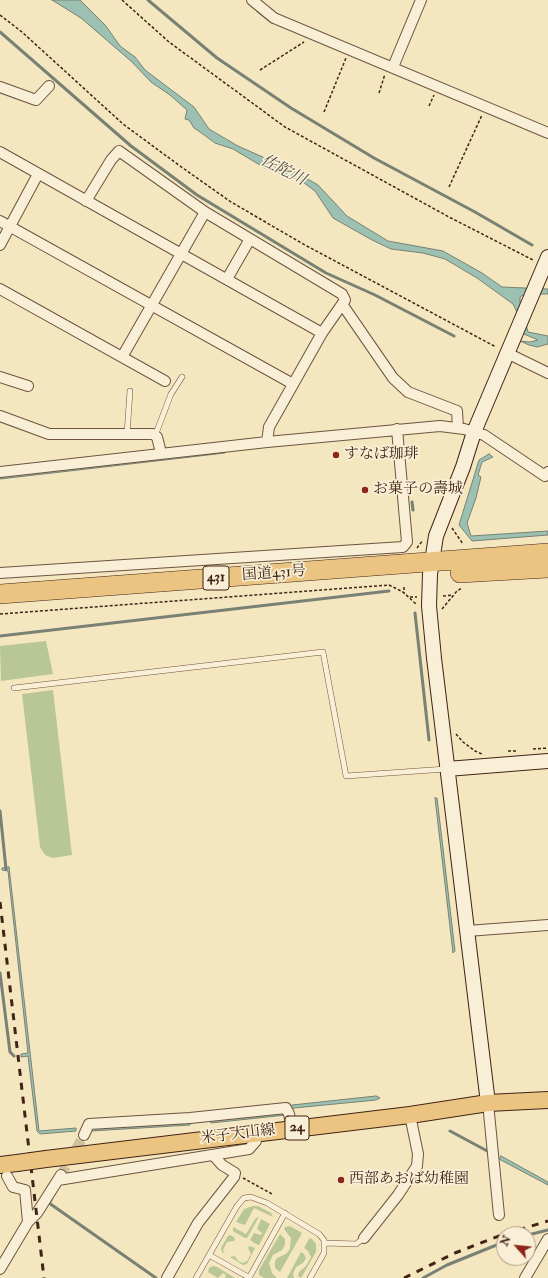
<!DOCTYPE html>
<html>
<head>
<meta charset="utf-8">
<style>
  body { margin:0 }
  #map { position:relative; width:548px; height:1278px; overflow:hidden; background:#f4e7c0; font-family:"IM FELL Double Pica",serif }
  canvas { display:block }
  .north { position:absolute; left:496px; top:1226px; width:40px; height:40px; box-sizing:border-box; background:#f8efd6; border:1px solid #af9d89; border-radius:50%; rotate:297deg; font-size:11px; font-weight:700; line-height:16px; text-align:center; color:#422315 }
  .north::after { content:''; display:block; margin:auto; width:14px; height:18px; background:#8f2418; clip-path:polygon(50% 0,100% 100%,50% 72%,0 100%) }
</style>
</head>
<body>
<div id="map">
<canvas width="548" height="1278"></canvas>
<div class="north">N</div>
</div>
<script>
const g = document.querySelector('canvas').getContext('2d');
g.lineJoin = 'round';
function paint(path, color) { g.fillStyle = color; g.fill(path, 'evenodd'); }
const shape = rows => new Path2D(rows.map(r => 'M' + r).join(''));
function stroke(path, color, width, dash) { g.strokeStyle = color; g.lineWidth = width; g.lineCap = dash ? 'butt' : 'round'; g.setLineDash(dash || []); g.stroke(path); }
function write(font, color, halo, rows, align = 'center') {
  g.font = font + ' "IM FELL Double Pica","Noto Serif JP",serif'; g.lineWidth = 3.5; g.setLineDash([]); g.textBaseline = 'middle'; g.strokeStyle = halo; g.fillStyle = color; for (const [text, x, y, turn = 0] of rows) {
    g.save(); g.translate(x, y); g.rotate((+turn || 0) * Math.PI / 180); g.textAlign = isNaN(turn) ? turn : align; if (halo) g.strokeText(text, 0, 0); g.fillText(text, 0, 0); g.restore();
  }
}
paint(shape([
  [46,641,53,674,1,681,0,646],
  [53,690,72,855,53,858,45,855,40,847,22,694],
  [253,1206,258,1206,271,1213,273,1217,254,1208,245,1225,236,1222,244,1209],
  [259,1217,247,1238,245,1238,233,1231,233,1227,246,1234,256,1218],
  [261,1219,270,1224,259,1245,256,1244,250,1240,254,1233,261,1235,262,1233,257,1229],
  [290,1226,302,1233,280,1272,275,1268,275,1261,277,1258,286,1254,290,1249,291,1238,284,1229,285,1227],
  [280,1234,285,1239,285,1245,282,1250,273,1255,269,1263,272,1273,277,1278,264,1278,259,1275,259,1270],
  [230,1235,235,1238,234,1241,227,1242,223,1250,225,1254,230,1257,235,1256,238,1261,243,1263,247,1261,251,1254,248,1248,249,1246,255,1248,247,1264,243,1265,222,1252,221,1248,228,1236],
  [311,1238,316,1244,316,1252,301,1278,298,1276,299,1272,306,1266,311,1257,308,1251,304,1248,309,1239],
  [301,1252,304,1254,306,1258,303,1263,296,1267,293,1274,294,1278,287,1278],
  [213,1266,217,1267,235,1278,225,1278,226,1275,223,1273,218,1278,208,1272,209,1268]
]), '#b9c695');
const water = shape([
  [52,0,80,0,106,26,120,46,135,57,145,70,194,107,209,129,238,146,294,171,318,185,347,216,388,241,443,251,482,273,502,287,548,289,548,294,525,294,520,297,520,302,528,332,548,336,548,344,537,347,529,345,520,341,530,342,538,340,524,334,520,327,517,312,513,304,477,278,445,259,423,253,391,249,372,240,333,218,315,191,300,180,265,168,233,149,215,143,200,132,194,128,189,120,185,119,187,110,170,95,151,82,132,62,81,18,52,0],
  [224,450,225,453,0,479,0,476,224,450],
  [489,454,493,457,482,462,478,475,481,477,476,498,467,523,471,536,548,531,548,535,472,541,459,525,479,460,489,454],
  [435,798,437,798,444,857,455,951,453,953,435,798],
  [9,867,39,1131,76,1128,76,1131,40,1134,37,1131,28,1056,21,1057,21,1054,28,1053,8,871,2,870,2,868,9,867],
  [376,1096,380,1098,376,1100,294,1108,286,1115,211,1123,210,1120,283,1112,292,1105,376,1096],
  [191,1122,190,1125,91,1131,91,1128,191,1122],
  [501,1156,548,1182,548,1185,499,1159,501,1156]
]);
paint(water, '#9cc0b2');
stroke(water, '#788173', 1);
stroke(shape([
  [148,0,217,58,291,108,374,158,475,212,532,245],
  [258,11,272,22],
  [0,32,131,146,197,195,326,273,375,295,454,336],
  [412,502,413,510],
  [415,613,429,740],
  [0,636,389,591],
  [0,811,6,869],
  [0,973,10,1052,14,1056],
  [450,1131,491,1153],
  [51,1200,49,1203,156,1278],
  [528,1235,548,1230],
  [423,1278,447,1265,504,1242]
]), '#788173', 3);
stroke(shape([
  [61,1175,84,1135]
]), '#d0c09e', 10, [10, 5]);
const lane = shape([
  [127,434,130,391],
  [155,436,171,394,182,377],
  [14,688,323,652,346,776,446,769],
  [325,1243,356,1244,364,1238],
  [209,1255,250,1278],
  [196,1278,237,1206,244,1198,251,1197,267,1203,319,1234,324,1240,324,1253,310,1278],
  [249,1278,285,1213]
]);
const street = shape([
  [252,0,274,18,548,133],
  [393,67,421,0],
  [0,87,36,100,49,86],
  [0,152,322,333],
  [86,201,111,160,119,151,205,212,342,294,345,300,322,333,269,427,267,442],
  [0,221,293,384],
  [0,245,38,174],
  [227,279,250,239],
  [0,289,165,381],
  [342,304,393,378,408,392,457,411,458,428],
  [507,353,548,373],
  [122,357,205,212],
  [0,377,28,386],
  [0,416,49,434,153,434,157,437,161,453],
  [0,472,267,442,440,426,464,429,484,435,545,476,548,472],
  [0,573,403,547,407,542,397,429],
  [467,931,548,925],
  [488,1103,499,1215],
  [84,1135,89,1124,190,1118,286,1108,289,1114,292,1128],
  [7,1176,13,1187,25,1190,28,1222],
  [58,1180,249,1149,256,1141,255,1133],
  [364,1238,398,1195,417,1166,418,1154,410,1115],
  [0,1269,28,1222,37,1213,61,1175],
  [167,1278,198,1223,234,1177,235,1173,222,1165,213,1155],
  [525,1278,548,1239]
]);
const secondary = shape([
  [447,769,548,761],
  [488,1103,434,658,429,606,430,574,436,536,463,467,474,432,548,257]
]);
const primary = shape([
  [46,1159,410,1115,488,1103,548,1100],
  [0,1165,17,1163]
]);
const highway = shape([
  [460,573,548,568],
  [0,594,548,553]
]);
stroke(lane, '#6e5440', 6);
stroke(street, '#6e5440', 12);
stroke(secondary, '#422315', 16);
stroke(primary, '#422315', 18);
stroke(highway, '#422315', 20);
stroke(shape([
  [122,0,169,42,285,127,449,217,533,260],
  [0,15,22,32,123,124,180,166,231,202,305,245,496,347],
  [260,70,304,42],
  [379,93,385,74],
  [429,106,434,95],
  [324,112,346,58],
  [449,187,482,115],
  [452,528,463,544],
  [417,548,423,540],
  [404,587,404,594],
  [443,596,453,595],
  [410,597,417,597],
  [442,609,457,591,462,588],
  [0,614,389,585,403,592,416,604],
  [456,734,463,742,475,751,482,754],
  [533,749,548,748],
  [508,751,516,751],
  [243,1178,272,1194]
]), '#422315', 1.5, [3, 2]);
stroke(lane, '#f8efd6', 5);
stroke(street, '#f8efd6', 10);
stroke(secondary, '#f8efd6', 14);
stroke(primary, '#eac480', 16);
stroke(highway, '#eac480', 19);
stroke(shape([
  [0,902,44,1278],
  [505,1234,548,1221],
  [404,1278,455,1253,504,1234]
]), '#422315', 3, [7, 7]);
const primaryBridge = shape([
  [17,1163,46,1159]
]);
stroke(primaryBridge, '#422315', 18, []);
stroke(primaryBridge, '#eac480', 16);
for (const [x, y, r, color] of [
  [336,455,4,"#8f2418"],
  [365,490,4,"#8f2418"],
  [341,1180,4,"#8f2418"]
]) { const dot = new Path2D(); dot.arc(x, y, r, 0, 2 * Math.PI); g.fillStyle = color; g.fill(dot); stroke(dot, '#f8efd6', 1.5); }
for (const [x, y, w] of [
  [216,578,26],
  [297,1128,24]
]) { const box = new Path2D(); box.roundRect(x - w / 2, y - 12, w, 24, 3); g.fillStyle = '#f8efd6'; g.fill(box); stroke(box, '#422315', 1); }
write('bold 14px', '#422315', null, [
  ["431",216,578],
  ["24",297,1128]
]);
write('15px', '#422315', '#f8efd6', [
  ["すなば珈琲",344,455],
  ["お菓子の壽城",373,490],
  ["西部あおば幼稚園",349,1180]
], 'left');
write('15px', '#422315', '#f8efd6', [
  ["国道431号",274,574,-4],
  ["米子大山線",238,1135,-7]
]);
write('italic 16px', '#5d5244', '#f8efd6', [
  ["佐陀川",283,171,27]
]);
</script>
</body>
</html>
